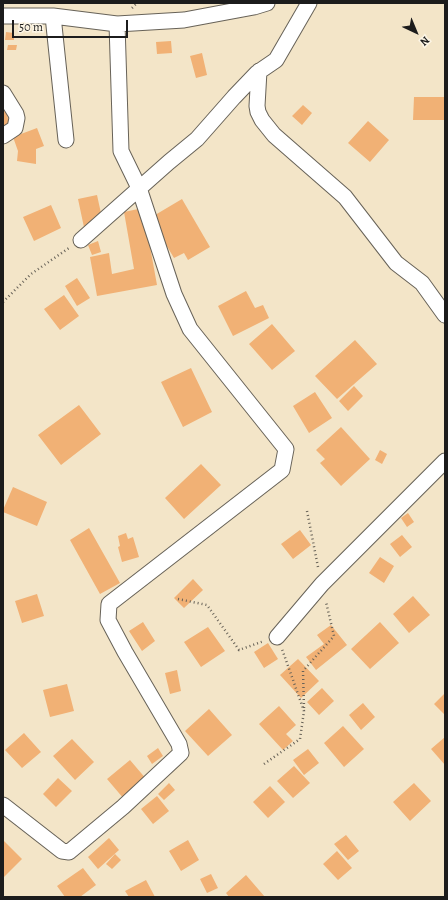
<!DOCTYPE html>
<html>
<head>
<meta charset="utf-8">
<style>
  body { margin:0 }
  #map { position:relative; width:448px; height:900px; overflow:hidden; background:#f3e5c8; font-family:Alegreya,serif }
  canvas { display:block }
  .frame { position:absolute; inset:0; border:4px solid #1c1c1c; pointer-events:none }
  .north { position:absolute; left:396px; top:12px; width:40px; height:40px; -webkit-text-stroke:3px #fcf5e5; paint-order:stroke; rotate:136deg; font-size:11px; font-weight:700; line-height:16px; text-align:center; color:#1c1c1c }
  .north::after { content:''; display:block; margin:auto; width:14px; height:18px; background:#1c1c1c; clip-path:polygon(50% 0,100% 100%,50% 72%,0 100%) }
  .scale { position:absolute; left:12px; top:20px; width:116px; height:18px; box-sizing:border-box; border:2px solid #1c1c1c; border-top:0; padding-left:5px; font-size:12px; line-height:14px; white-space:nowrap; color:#1c1c1c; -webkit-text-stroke:3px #fcf5e5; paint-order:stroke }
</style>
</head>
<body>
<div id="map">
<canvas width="448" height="900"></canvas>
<div class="frame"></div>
<div class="north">N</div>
<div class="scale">50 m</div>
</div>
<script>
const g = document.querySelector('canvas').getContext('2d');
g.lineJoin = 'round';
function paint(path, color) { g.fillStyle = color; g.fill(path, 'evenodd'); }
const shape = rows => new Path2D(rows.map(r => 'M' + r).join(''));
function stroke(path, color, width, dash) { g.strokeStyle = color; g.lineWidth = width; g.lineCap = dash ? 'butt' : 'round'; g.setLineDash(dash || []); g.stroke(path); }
paint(shape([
  [6,32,14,33,14,40,5,40],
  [171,41,172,53,157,54,156,42],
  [8,45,17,45,16,50,7,50],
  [202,53,207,75,196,78,190,56],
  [414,97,445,97,445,120,413,120],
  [303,105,312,113,302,125,292,116],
  [3,111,7,111,9,127,3,128],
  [368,121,389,140,370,162,348,143],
  [37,128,44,146,36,149,36,164,17,161,18,151,13,137],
  [97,195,104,227,85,232,78,199],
  [182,199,210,247,188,260,184,253,174,258,150,218],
  [51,205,61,228,34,241,23,217],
  [143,208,157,285,97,296,90,257,109,253,112,274,134,269,124,212],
  [98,241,101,252,92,255,88,245],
  [77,278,90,298,77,306,65,286],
  [246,291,255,308,263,305,269,318,233,336,218,306],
  [64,295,79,316,60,330,44,309],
  [272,324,295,351,272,370,249,344],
  [355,340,377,364,337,399,315,376],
  [191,368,212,412,183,427,161,382],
  [354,386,363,396,348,411,339,401],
  [315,392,332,418,309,433,293,406],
  [79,405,101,434,61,465,38,435],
  [341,427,370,459,341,486,320,463,325,459,316,450],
  [380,450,387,454,382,464,375,460],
  [201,464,221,485,184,519,165,498],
  [13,487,47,502,37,526,3,512,3,510],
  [408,513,414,522,407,527,401,518],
  [89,528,120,583,100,594,70,540],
  [300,530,311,545,293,559,281,544],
  [126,533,128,539,133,537,139,557,122,562,118,547,120,546,118,536],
  [402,535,412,547,400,557,390,544],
  [380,557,394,566,384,583,369,573],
  [193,579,203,590,184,608,174,598],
  [37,594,44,616,22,623,15,601],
  [413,596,430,615,409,633,393,614],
  [143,622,155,641,142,651,129,631],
  [380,622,399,643,370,669,351,649],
  [331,625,347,645,316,670,306,657,324,644,317,635],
  [208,627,225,651,201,667,184,642],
  [268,643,278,659,264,668,254,652],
  [298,659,319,681,301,698,280,675],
  [177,670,181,691,170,694,165,673],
  [67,684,74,711,50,717,43,690],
  [322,688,334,701,319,715,307,702],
  [445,693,445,715,434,704],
  [363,703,375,717,361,730,349,715],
  [279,706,296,725,286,734,293,741,283,750,259,724],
  [209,709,232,735,208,756,185,731],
  [343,726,364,749,344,767,324,743],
  [24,733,41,752,22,768,5,750],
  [445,737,445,765,431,749],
  [72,739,94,762,75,780,53,756],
  [158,748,163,756,152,764,147,756],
  [308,749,319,763,304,775,293,760],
  [130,760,147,780,124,799,107,779],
  [294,766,310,783,293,798,277,781],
  [58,778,72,791,56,807,43,794],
  [169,783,175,790,164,800,158,794],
  [414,783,431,801,410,821,393,802],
  [270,786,285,802,268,818,253,802],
  [157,796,169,811,153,824,141,809],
  [346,835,359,851,348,860,334,844],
  [109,838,119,850,98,869,88,857],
  [3,840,22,859,3,878],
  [188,840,199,860,181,871,169,851],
  [337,851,352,868,338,880,323,864],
  [115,854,121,860,112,869,106,864],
  [83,868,96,885,80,897,65,897,57,886],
  [211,874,218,888,207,893,200,879],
  [246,875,265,897,229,897,226,893],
  [146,880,155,897,129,897,125,891]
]), '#f1b175');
const street = shape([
  [3,16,53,16,117,24,184,20,254,7,267,3],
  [53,16,66,140],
  [259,71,257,106,258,112,262,120,274,135,345,197,396,263,422,283,445,315],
  [3,93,16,114,17,118,15,128,3,136],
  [81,240,169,162,197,139,234,97,257,73,276,60,309,3],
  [277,637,322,584,445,461],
  [3,805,62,851,69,852,123,807,181,753,179,744,125,652,108,620,109,604,282,470,286,449,190,329,174,294,139,188,121,151,117,24]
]);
stroke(street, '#676258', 17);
stroke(shape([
  [132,8,137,3],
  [3,302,31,274,69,248],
  [307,511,318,567],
  [178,599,207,605,239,650,264,641],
  [304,708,303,671,334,636,326,602],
  [264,764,300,739,304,711,282,649]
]), '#676258', 2.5, [1, 3]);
stroke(street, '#fff', 15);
</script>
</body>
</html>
